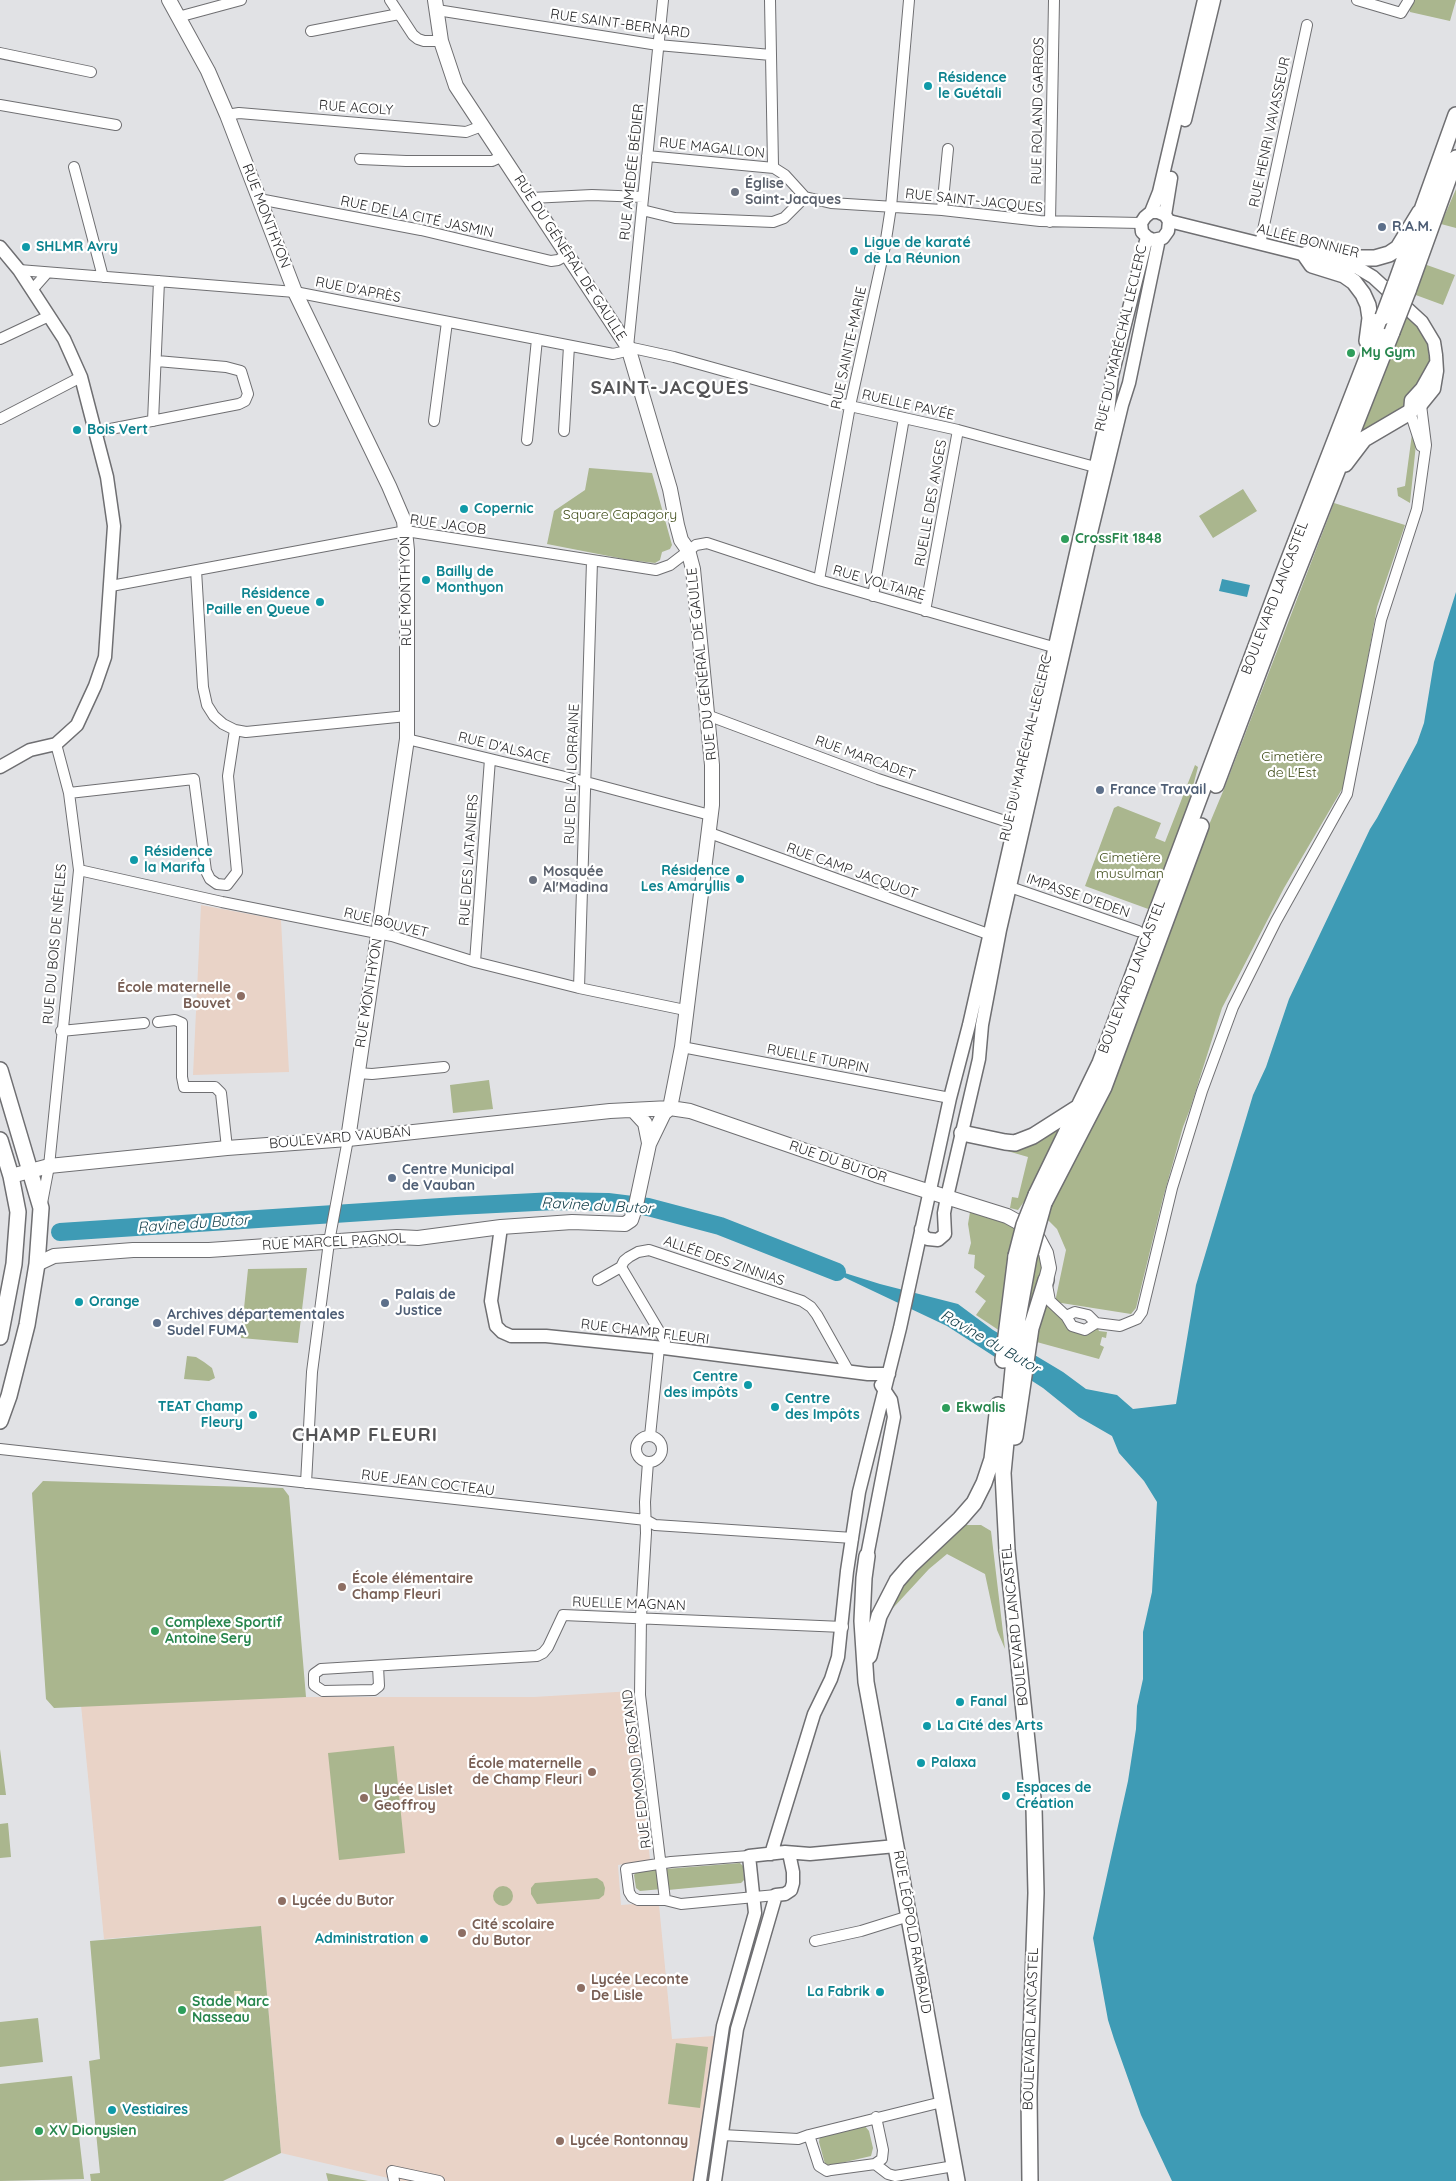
<!DOCTYPE html>
<html>
<head>
<meta charset="utf-8">
<style>
  body { margin:0 }
  canvas { display:block; background:#e1e2e5 }
</style>
</head>
<body>
<canvas width="1456" height="2181"></canvas>
<script>
const g = document.querySelector('canvas').getContext('2d');
g.lineJoin = 'round';
function paint(path, color) { g.fillStyle = color; g.fill(path, 'evenodd'); }
const shape = rows => new Path2D(rows.map(r => 'M' + r).join(''));
function stroke(path, color, width, dash) { g.strokeStyle = color; g.lineWidth = width; g.lineCap = dash ? 'butt' : 'round'; g.setLineDash(dash || []); g.stroke(path); }
function write(font, color, halo, rows, align = 'center') {
  g.font = font + ' Quicksand,sans-serif'; g.lineWidth = 4.5; g.setLineDash([]); g.textBaseline = 'middle'; g.strokeStyle = halo; g.fillStyle = color; for (const [text, x, y, turn = 0] of rows) {
    g.save(); g.translate(x, y); g.rotate((+turn || 0) * Math.PI / 180); g.textAlign = isNaN(turn) ? turn : align; if (halo) g.strokeText(text, 0, 0); g.fillText(text, 0, 0); g.restore();
  }
}
paint(shape([
  [201,905,281,920,289,1072,193,1075],
  [633,1691,650,1860,618,1865,621,1905,648,1903,659,1905,672,2039,714,2036,693,2181,401,2181,281,2153,261,1926,104,1939,81,1705,306,1697,534,1697]
]), '#e9d3c7');
paint(shape([
  [1413,0,1456,0,1450,21,1410,12,1409,7],
  [1456,189,1456,228,1441,224],
  [1424,264,1455,275,1443,305,1413,294],
  [1405,316,1417,326,1427,342,1430,365,1406,413,1356,440],
  [1412,434,1416,444,1410,503,1398,496,1397,488,1405,486],
  [589,468,652,473,672,545,670,549,662,552,660,560,655,563,629,560,547,544,554,511,585,490],
  [1243,489,1257,511,1213,538,1199,516],
  [1334,503,1405,525,1377,607,1345,784,1284,888,1222,1008,1190,1109,1183,1127,1163,1198,1136,1308,1131,1314,1055,1302,1066,1250,1057,1229,1045,1217,1224,789],
  [1195,765,1198,767,1180,836,1151,910,1085,886,1114,808,1118,806,1161,823,1155,838,1165,842],
  [489,1080,493,1109,453,1113,450,1085],
  [1066,1119,1031,1192,1018,1210,1010,1208,1012,1197,1018,1198,1028,1157,980,1143,1005,1148],
  [970,1212,977,1214,978,1212,1017,1228,1000,1331,976,1315,986,1301,975,1292,985,1276,974,1268,975,1255,968,1254,971,1243,968,1224],
  [1036,1245,1042,1257,1043,1268,1029,1315,1024,1314],
  [307,1268,298,1343,241,1338,248,1269],
  [1047,1301,1072,1330,1089,1333,1097,1327,1099,1331,1107,1332,1106,1338,1102,1337,1100,1345,1104,1347,1099,1359,1033,1341],
  [187,1356,196,1357,204,1362,212,1368,215,1378,209,1381,184,1379],
  [43,1481,283,1488,289,1496,306,1697,54,1708,46,1699,32,1493],
  [965,1525,981,1525,991,1531,1005,1649,997,1630,985,1574,947,1554,929,1569,893,1608,894,1598,906,1581],
  [394,1746,405,1853,339,1860,328,1753],
  [0,1749,6,1795,0,1795],
  [8,1823,11,1857,0,1858,0,1824],
  [740,1863,743,1866,744,1880,741,1883,668,1890,666,1869],
  [660,1868,662,1889,640,1891,636,1888,634,1875,637,1871],
  [597,1878,603,1882,605,1888,604,1895,599,1899,537,1904,531,1894,531,1888,535,1883],
  '493 1896a10 10 0 1 1 20 0a10 10 0 1 1-20 0Z',
  [261,1926,281,2153,223,2181,91,2181,90,2174,100,2173,89,2061,100,2059,90,1941],
  [38,2018,43,2062,0,2067,0,2022],
  [676,2043,708,2047,700,2108,668,2104],
  [72,2076,84,2179,0,2181,0,2084],
  [864,2125,869,2131,873,2148,871,2156,828,2166,825,2164,819,2142,820,2135],
  [326,2173,368,2181,328,2181]
]), '#aab68e');
paint(shape([
  [234,1991,241,1991,243,2013,236,2013]
]), '#e2d8b4');
paint(shape([
  [1222,579,1250,585,1247,597,1219,591],
  [1456,592,1456,2181,1172,2181,1141,2115,1114,2039,1108,2020,1093,1938,1128,1781,1136,1729,1137,1706,1143,1679,1143,1632,1152,1592,1157,1502,1144,1481,1119,1453,1112,1436,1079,1417,1043,1388,947,1326,816,1264,880,1284,958,1304,993,1330,1063,1372,1086,1389,1117,1395,1133,1409,1176,1404,1196,1285,1253,1095,1266,1067,1289,999,1370,829,1377,818,1417,743,1424,723,1434,662]
]), '#3e9bb5');
stroke(shape([
  [60,1232,456,1206,555,1201,608,1202,648,1207,720,1226,837,1272]
]), '#3e9bb5', 18);
const minor = shape([
  [390,0,413,35,418,39,424,41,441,41],
  [770,0,773,165,774,168,785,175,805,197,831,203,942,210,1040,221,1141,223],
  [1357,0,1401,13,1409,0],
  [437,10,658,45,771,55],
  [178,17,241,0],
  [311,31,399,14],
  [0,53,91,72],
  [0,105,116,125],
  [227,115,239,113,466,132,482,126],
  [647,156,774,168],
  [360,159,406,161,492,161,503,156],
  [74,167,103,277],
  [531,198,592,195,643,197],
  [259,199,421,230,551,261,558,260,567,255],
  [642,210,675,218,773,222,784,218,805,197],
  [942,210,948,149],
  [1050,222,1054,0],
  [1260,244,1307,25],
  [19,270,295,292,613,354,622,352,628,347],
  [32,290,47,273],
  [0,339,49,316],
  [628,347,674,357,850,406,958,430,1095,467],
  [628,347,663,0],
  [1410,412,1421,446],
  [0,419,81,377],
  [153,421,159,281],
  [434,421,447,322],
  [564,431,569,346],
  [95,432,239,404,245,401,248,394,241,371,226,367,157,361],
  [527,440,537,339],
  [196,570,203,687,207,705,214,716,223,724,235,730,246,732,407,716],
  [819,580,850,406,885,246,891,207,909,0],
  [111,586,406,531,656,570,670,565,696,545,707,543,819,580,1060,649],
  [873,596,904,418],
  [925,611,958,430],
  [707,715,878,779,1014,824],
  [407,739,586,782,710,815],
  [69,793,194,779,206,871,210,879,217,884,227,885,237,872,228,776,235,730],
  [707,832,988,934],
  [79,870,222,902,392,936,475,962,579,988,685,1010],
  [1010,887,1138,931],
  [475,962,490,759],
  [579,988,592,561],
  [158,1022,175,1020,182,1023,182,1077,184,1087,215,1087,221,1093,227,1148],
  [61,1031,144,1023],
  [682,1047,950,1098],
  [357,1073,372,1074,444,1067],
  [42,1203,49,1166,79,870,69,793,56,744],
  [598,1280,621,1267],
  [1047,1285,1050,1301,1066,1316,1075,1312,1088,1315,1096,1323,1120,1326,1137,1319,1142,1312,1172,1188,1202,1091,1233,1007,1276,921,1347,794,1381,620,1417,509,1426,445,1421,405],
  [1066,1316,1072,1326,1085,1330,1096,1323],
  [664,1348,665,1341,621,1267,624,1261,629,1257,638,1252,649,1250,802,1301,811,1307,817,1315,849,1372],
  [650,1436,659,1348],
  '636 1449a13 13 0 1 1 26 0a13 13 0 1 1-26 0Z',
  [0,1449,646,1520,655,1525,853,1538],
  [648,1462,645,1502,646,1533,641,1617,640,1695,665,1900,681,1904,776,1895],
  [306,1483,312,1372,329,1242,348,1139],
  [378,1666,379,1686,374,1690,323,1691,314,1685,314,1674,321,1669,537,1656,543,1653,548,1647,563,1615,843,1627],
  [665,1900,638,1900,632,1897,629,1892,626,1869,671,1862,749,1856],
  [815,1941,861,1931,909,1916],
  [722,2135,798,2139,809,2135,819,2166,827,2171,831,2170,875,2164,882,2159,883,2150,876,2117],
  [809,2135,942,2102],
  [875,2164,888,2174,895,2176,954,2166],
  [394,2181,392,2171,439,2181]
]);
const tertiary = shape([
  [1185,120,1214,0],
  [1151,212,1158,212,1165,215,1169,221,1168,231,1163,238,1153,240,1147,237,1142,232,1141,223,1145,217,1151,212,1159,192,1204,0],
  [1165,215,1171,178],
  [1169,221,1358,268,1373,277,1422,322,1434,342,1436,355,1437,371,1434,389,1421,405,1410,412,1411,400,1422,388,1436,363],
  [0,247,19,270,64,339,81,377,107,477,114,526,105,657,95,686,77,725,56,744,30,750,0,767],
  [501,1227,491,1301,496,1326,502,1332,511,1336,546,1336,664,1348,868,1374,889,1374],
  [921,1229,923,1236,928,1239,938,1240,945,1234,944,1213,947,1197,979,1059,982,1025,1000,930,1091,533,1122,405,1129,383,1159,239],
  [867,1556,894,1417,891,1400,881,1385],
  [771,1854,814,1714,831,1679,838,1657,847,1571,859,1492,900,1328,950,1098,969,1025,1108,412,1112,376,1147,237],
  [700,2181,723,2026,755,1913,749,1856,785,1852,810,1854,896,1846],
  [715,2181,737,2029,776,1895,785,1894,791,1890,793,1883,793,1872,789,1853]
]);
const secondary = shape([
  [169,0,208,71,227,115,295,292,389,486,404,521,407,550,407,739,348,1139],
  [633,1110,645,1123,649,1143],
  [11,1176,49,1166,227,1148,348,1139,610,1111,670,1108,690,1111,876,1175,1007,1216,1027,1227,1039,1240,1046,1253,1049,1268,1046,1280],
  [37,1264,54,1256,133,1250,209,1250,397,1237,418,1238,501,1227,572,1222,625,1224,631,1220,636,1205,649,1144,664,1113,670,1108,682,1047,712,805,712,765,693,569,688,550,681,540,677,525,670,489,628,347,456,86,441,41,435,0]
]);
const primary = shape([
  [1395,285,1456,115],
  [1408,291,1456,158],
  [1367,341,1370,318,1368,305,1363,294,1354,282,1344,275,1312,265,1305,255,1312,252,1336,254,1358,258,1375,258,1389,254,1398,248,1420,212],
  [1345,464,1364,439,1410,412],
  [1216,785,1279,618,1392,332],
  [0,1070,41,1208,37,1264,27,1325,9,1396,0,1421],
  [962,1133,1005,1142,1015,1143,1033,1136,1077,1108],
  [0,1140,11,1176,18,1212,14,1264,0,1337],
  [1036,1195,1100,1063,1282,577,1383,317],
  [1044,1203,1104,1087,1201,826],
  [1029,1257,1018,1318,1003,1473,1007,1550,1034,1808,1036,1893,1029,2093,1030,2181],
  [1003,1360,1016,1256],
  [1015,1437,1031,1328,1046,1280],
  [867,1556,864,1578,862,1621,866,1682,957,2181],
  [869,1656,879,1616,897,1581,910,1566,960,1519,974,1503,984,1483,992,1459,998,1405]
]);
stroke(minor, '#6f6f72', 12);
stroke(tertiary, '#6f6f72', 15);
stroke(secondary, '#6f6f72', 16);
stroke(primary, '#6f6f72', 18);
stroke(minor, '#fff', 10);
stroke(tertiary, '#fff', 12);
stroke(secondary, '#fff', 14);
stroke(primary, '#fff', 15);
const primaryBridge = shape([
  [1383,317,1395,285],
  [1392,332,1408,291],
  [1016,1256,1024,1225,1036,1195],
  [1029,1257,1044,1203]
]);
stroke(primaryBridge, '#6f6f72', 18, []);
stroke(primaryBridge, '#fff', 15);
for (const [x, y, r, color] of [
  [928,86,5,"#0f9aa8"],
  [735,192,5,"#6b7280"],
  [1382,227,5,"#5c6f8a"],
  [26,247,5,"#0f9aa8"],
  [854,251,5,"#0f9aa8"],
  [1351,353,5,"#2e9e5b"],
  [77,430,5,"#0f9aa8"],
  [464,509,5,"#0f9aa8"],
  [1065,539,5,"#2e9e5b"],
  [426,580,5,"#0f9aa8"],
  [320,602,5,"#0f9aa8"],
  [1100,790,5,"#5c6f8a"],
  [134,860,5,"#0f9aa8"],
  [740,879,5,"#0f9aa8"],
  [533,880,5,"#6b7280"],
  [241,996,5,"#8d6e63"],
  [392,1178,5,"#5c6f8a"],
  [79,1302,5,"#0f9aa8"],
  [385,1303,5,"#5c6f8a"],
  [157,1323,5,"#5c6f8a"],
  [748,1385,5,"#0f9aa8"],
  [775,1407,5,"#0f9aa8"],
  [946,1408,5,"#2e9e5b"],
  [253,1415,5,"#0f9aa8"],
  [342,1587,5,"#8d6e63"],
  [155,1631,5,"#2e9e5b"],
  [960,1702,5,"#0f9aa8"],
  [927,1726,5,"#0f9aa8"],
  [921,1763,5,"#0f9aa8"],
  [592,1772,5,"#8d6e63"],
  [1006,1796,5,"#0f9aa8"],
  [364,1798,5,"#8d6e63"],
  [282,1901,5,"#8d6e63"],
  [462,1933,5,"#8d6e63"],
  [424,1939,5,"#0f9aa8"],
  [581,1988,5,"#8d6e63"],
  [880,1992,5,"#0f9aa8"],
  [182,2010,5,"#2e9e5b"],
  [112,2110,5,"#0f9aa8"],
  [39,2131,5,"#2e9e5b"],
  [560,2141,5,"#8d6e63"]
]) { const dot = new Path2D(); dot.arc(x, y, r, 0, 2 * Math.PI); g.fillStyle = color; g.fill(dot); stroke(dot, '#fff', 2); }
write('14px', '#29292b', '#fff', [
  ["RUE SAINT-BERNARD",620,24,8],
  ["RUE ACOLY",356,108,4],
  ["RUE ROLAND GARROS",1038,111,-89],
  ["RUE HENRI VAVASSEUR",1270,132,-78],
  ["RUE MAGALLON",712,148,6],
  ["RUE AMÉDÉE BÉDIER",632,172,-84],
  ["RUE SAINT-JACQUES",974,201,6],
  ["RUE MONTHYON",266,216,69],
  ["RUE DE LA CITÉ JASMIN",417,217,12],
  ["ALLÉE BONNIER",1308,241,14],
  ["RUE DU GÉNÉRAL DE GAULLE",570,258,57],
  ["RUE D'APRÈS",358,290,11],
  ["RUE DU MARÉCHAL LECLERC",1121,338,-77],
  ["RUE SAINTE-MARIE",849,348,-78],
  ["RUELLE PAVÉE",908,405,13],
  ["RUELLE DES ANGES",931,503,-80],
  ["RUE JACOB",448,525,8],
  ["RUE VOLTAIRE",879,583,16],
  ["RUE MONTHYON",406,591,-91],
  ["BOULEVARD LANCASTEL",1275,598,-69],
  ["RUE DU GÉNÉRAL DE GAULLE",702,664,-96],
  ["RUE D'ALSACE",504,748,14],
  ["RUE DU MARÉCHAL LECLERC",1026,748,-77],
  ["RUE MARCADET",865,758,20],
  ["RUE DE LA LORRAINE",572,774,-88],
  ["RUE DES LATANIERS",469,860,-86],
  ["RUE CAMP JACQUOT",852,871,20],
  ["IMPASSE D'EDEN",1078,896,19],
  ["RUE BOUVET",386,923,14],
  ["RUE DU BOIS DE NÈFLES",55,944,-85],
  ["BOULEVARD LANCASTEL",1132,977,-69],
  ["RUE MONTHYON",369,993,-81],
  ["RUELLE TURPIN",818,1059,11],
  ["BOULEVARD VAUBAN",340,1138,-5],
  ["RUE DU BUTOR",838,1162,19],
  ["RUE MARCEL PAGNOL",334,1242,-3],
  ["ALLÉE DES ZINNIAS",724,1261,19],
  ["RUE CHAMP FLEURI",645,1332,7],
  ["RUE JEAN COCTEAU",428,1483,7],
  ["RUELLE MAGNAN",629,1604,2],
  ["BOULEVARD LANCASTEL",1015,1625,-96],
  ["RUE EDMOND ROSTAND",637,1769,-97],
  ["RUE LÉOPOLD RAMBAUD",912,1932,80],
  ["BOULEVARD LANCASTEL",1031,2029,-88]
]);
write('bold 14px', '#0d838f', '#fff', [
  ["Résidence",938,78],
  ["le Guétali",938,94],
  ["Ligue de karaté",864,243],
  ["de La Réunion",864,259],
  ["SHLMR Avry",36,247],
  ["Bois Vert",87,430],
  ["Copernic",474,509],
  ["Bailly de",436,572],
  ["Monthyon",436,588],
  ["Résidence",310,594,"right"],
  ["Paille en Queue",310,610,"right"],
  ["Résidence",144,852],
  ["la Marifa",144,868],
  ["Résidence",730,871,"right"],
  ["Les Amaryllis",730,887,"right"],
  ["Orange",89,1302],
  ["Centre",738,1377,"right"],
  ["des impôts",738,1393,"right"],
  ["Centre",785,1399],
  ["des Impôts",785,1415],
  ["TEAT Champ",243,1407,"right"],
  ["Fleury",243,1423,"right"],
  ["Fanal",970,1702],
  ["La Cité des Arts",937,1726],
  ["Palaxa",931,1763],
  ["Espaces de",1016,1788],
  ["Création",1016,1804],
  ["Administration",414,1939,"right"],
  ["La Fabrik",870,1992,"right"],
  ["Vestiaires",122,2110]
], 'left');
write('bold 14px', '#5b616d', '#fff', [
  ["Église",745,184],
  ["Saint-Jacques",745,200],
  ["Mosquée",543,872],
  ["Al'Madina",543,888]
], 'left');
write('bold 14px', '#4e5e75', '#fff', [
  ["R.A.M.",1392,227],
  ["France Travail",1110,790],
  ["Centre Municipal",402,1170],
  ["de Vauban",402,1186],
  ["Palais de",395,1295],
  ["Justice",395,1311],
  ["Archives départementales",167,1315],
  ["Sudel FUMA",167,1331]
], 'left');
write('bold 14px', '#27864d', '#fff', [
  ["My Gym",1361,353],
  ["CrossFit 1848",1075,539],
  ["Ekwalis",956,1408],
  ["Complexe Sportif",165,1623],
  ["Antoine Sery",165,1639],
  ["Stade Marc",192,2002],
  ["Nasseau",192,2018],
  ["XV Dionysien",49,2131]
], 'left');
write('14px', '#404d1a', '#fff', [
  ["Square Capagory",620,515],
  ["Cimetière",1292,757],
  ["de L'Est",1292,773],
  ["Cimetière",1130,858],
  ["musulman",1130,874]
]);
write('bold 14px', '#785e54', '#fff', [
  ["École maternelle",231,988,"right"],
  ["Bouvet",231,1004,"right"],
  ["École élémentaire",352,1579],
  ["Champ Fleuri",352,1595],
  ["École maternelle",582,1764,"right"],
  ["de Champ Fleuri",582,1780,"right"],
  ["Lycée Lislet",374,1790],
  ["Geoffroy",374,1806],
  ["Lycée du Butor",292,1901],
  ["Cité scolaire",472,1925],
  ["du Butor",472,1941],
  ["Lycée Leconte",591,1980],
  ["De Lisle",591,1996],
  ["Lycée Rontonnay",570,2141]
], 'left');
write('italic 15px', '#17414c', '#fff', [
  ["Ravine du Butor",597,1206,3],
  ["Ravine du Butor",193,1224,-4],
  ["Ravine du Butor",990,1342,30]
]);
g.letterSpacing = '1px';
write('bold 19px', '#535355', '#fff', [
  ["SAINT-JACQUES",670,388],
  ["CHAMP FLEURI",365,1435]
]);
g.letterSpacing = '0px';
</script>
</body>
</html>
